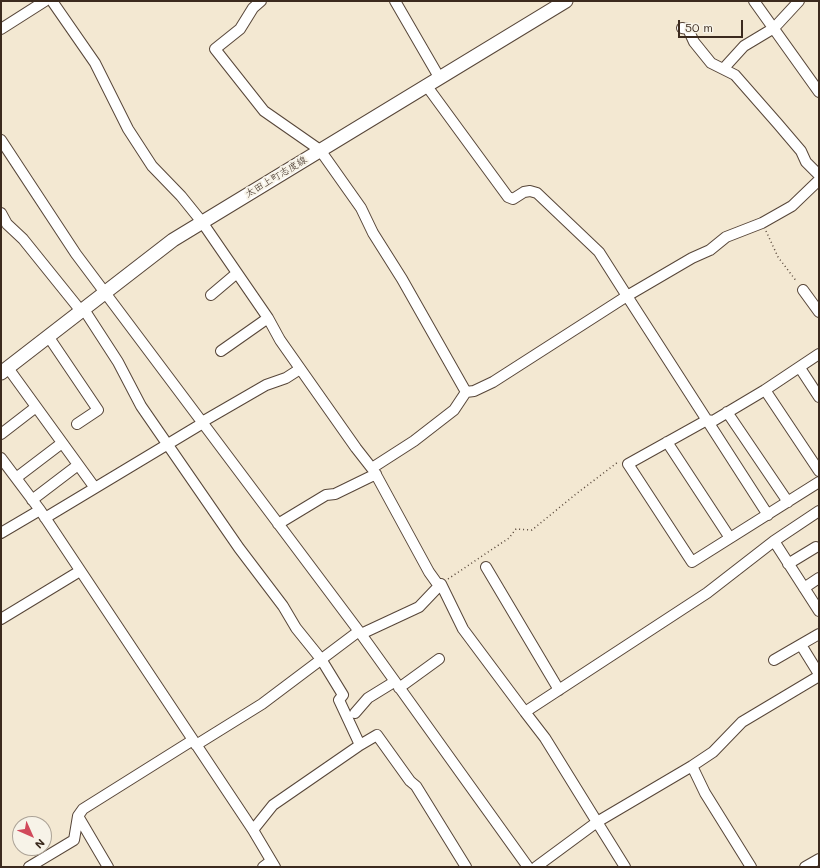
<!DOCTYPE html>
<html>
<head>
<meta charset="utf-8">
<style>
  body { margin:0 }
  #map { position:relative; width:820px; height:868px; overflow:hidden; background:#f3e8d2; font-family:Mali,sans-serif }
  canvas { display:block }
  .frame { position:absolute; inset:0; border:2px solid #3b2a1e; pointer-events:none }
  .north { position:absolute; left:12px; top:816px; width:40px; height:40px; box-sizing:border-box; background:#f7f3e8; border:1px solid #aca397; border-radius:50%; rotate:135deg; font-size:11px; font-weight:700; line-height:16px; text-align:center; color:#3b2a1e }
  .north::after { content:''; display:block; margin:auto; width:14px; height:18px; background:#d1495b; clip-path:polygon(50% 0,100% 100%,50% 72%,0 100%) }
  .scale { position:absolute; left:678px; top:20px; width:65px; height:18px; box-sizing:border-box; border:2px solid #3b2a1e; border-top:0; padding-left:5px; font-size:12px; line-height:14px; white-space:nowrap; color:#3b2a1e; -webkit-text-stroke:3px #f7f3e8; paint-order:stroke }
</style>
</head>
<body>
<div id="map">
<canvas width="820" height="868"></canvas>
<div class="frame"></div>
<div class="north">N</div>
<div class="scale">50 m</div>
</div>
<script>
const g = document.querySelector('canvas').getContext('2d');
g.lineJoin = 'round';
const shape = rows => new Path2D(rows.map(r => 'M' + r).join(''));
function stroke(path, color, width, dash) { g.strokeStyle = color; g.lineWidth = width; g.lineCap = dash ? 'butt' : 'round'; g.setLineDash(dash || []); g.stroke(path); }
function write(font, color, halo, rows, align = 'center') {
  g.font = font + ' Mali,"Klee One",sans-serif'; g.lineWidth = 4; g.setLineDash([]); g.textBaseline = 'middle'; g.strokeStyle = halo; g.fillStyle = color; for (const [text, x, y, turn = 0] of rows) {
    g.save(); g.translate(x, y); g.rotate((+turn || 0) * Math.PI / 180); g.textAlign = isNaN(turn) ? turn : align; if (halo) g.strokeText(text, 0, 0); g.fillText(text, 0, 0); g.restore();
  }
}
const minor = shape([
  [52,1,95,63,128,129,152,166,181,196,202,222,268,318,280,340,356,448,374,471,429,572,439,586,419,607,361,634],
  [261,1,253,8,240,29,215,49,264,111,320,150,361,208,373,233,402,279,466,392],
  [395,1,439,77],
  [754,1,819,92],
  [682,28,688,29,694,42,711,63,735,75,778,124,801,151,806,162,819,175],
  [1,29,45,1],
  [724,68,744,46,774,28,799,1],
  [1,140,76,254,361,634,528,867],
  [1,213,7,224,23,239,81,311],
  [803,290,819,312],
  [211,295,237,273],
  [83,308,118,362,141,406,239,548,283,606,296,628,321,659,343,695,339,700,360,745],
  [48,336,98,410,77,424],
  [221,351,268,318],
  [819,354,765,390,713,421,707,420,628,464,692,562,819,482],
  [8,368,95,488],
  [800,368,819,397],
  [765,390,819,471],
  [727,412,788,502],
  [202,422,266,385,286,378,300,369],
  [1,434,36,407],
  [667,442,730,538],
  [1,458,40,510,253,830,275,867],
  [372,468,414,441,454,410,466,392,474,391,493,382,627,296,599,252,537,193,530,191,524,192,513,199,508,197,426,85],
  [16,478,62,443],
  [32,500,78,465],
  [768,515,627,296,692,258,710,250,726,237,762,223,792,206,819,180],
  [45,518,203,423],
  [278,524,326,495,335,494,376,474],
  [1,533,40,510],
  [774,541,819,611],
  [788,564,816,547],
  [486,567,559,690],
  [441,584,463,629,525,712],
  [804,588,819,578],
  [1,619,80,571],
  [801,645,819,674],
  [774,660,819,634],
  [399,688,439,659],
  [355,713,368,698,394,682],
  [196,745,262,704,359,631],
  [692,766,705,793,751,867],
  [78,816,108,867],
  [253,830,273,805,360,745,377,735,410,781,416,786,466,867],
  [29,867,74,840,78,816,83,809,193,740],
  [263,867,271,861],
  [536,867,597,822,545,738,525,712,707,593,774,541,819,511],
  [625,867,597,822,692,766,713,752,742,722,819,676],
  [805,867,819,859]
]);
const major = shape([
  [1,373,173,240,566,1]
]);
stroke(minor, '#574639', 12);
stroke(major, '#574639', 15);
stroke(shape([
  [766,231,778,257,797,282],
  [448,579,509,538,516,529,532,530,576,494,618,462]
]), '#574639', 1.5, [1, 3]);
stroke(minor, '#fff', 10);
stroke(major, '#fff', 13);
write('10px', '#3b2a1e', '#f7f3e8', [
  ["太田上町志度線",276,177,-31]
]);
</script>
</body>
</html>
